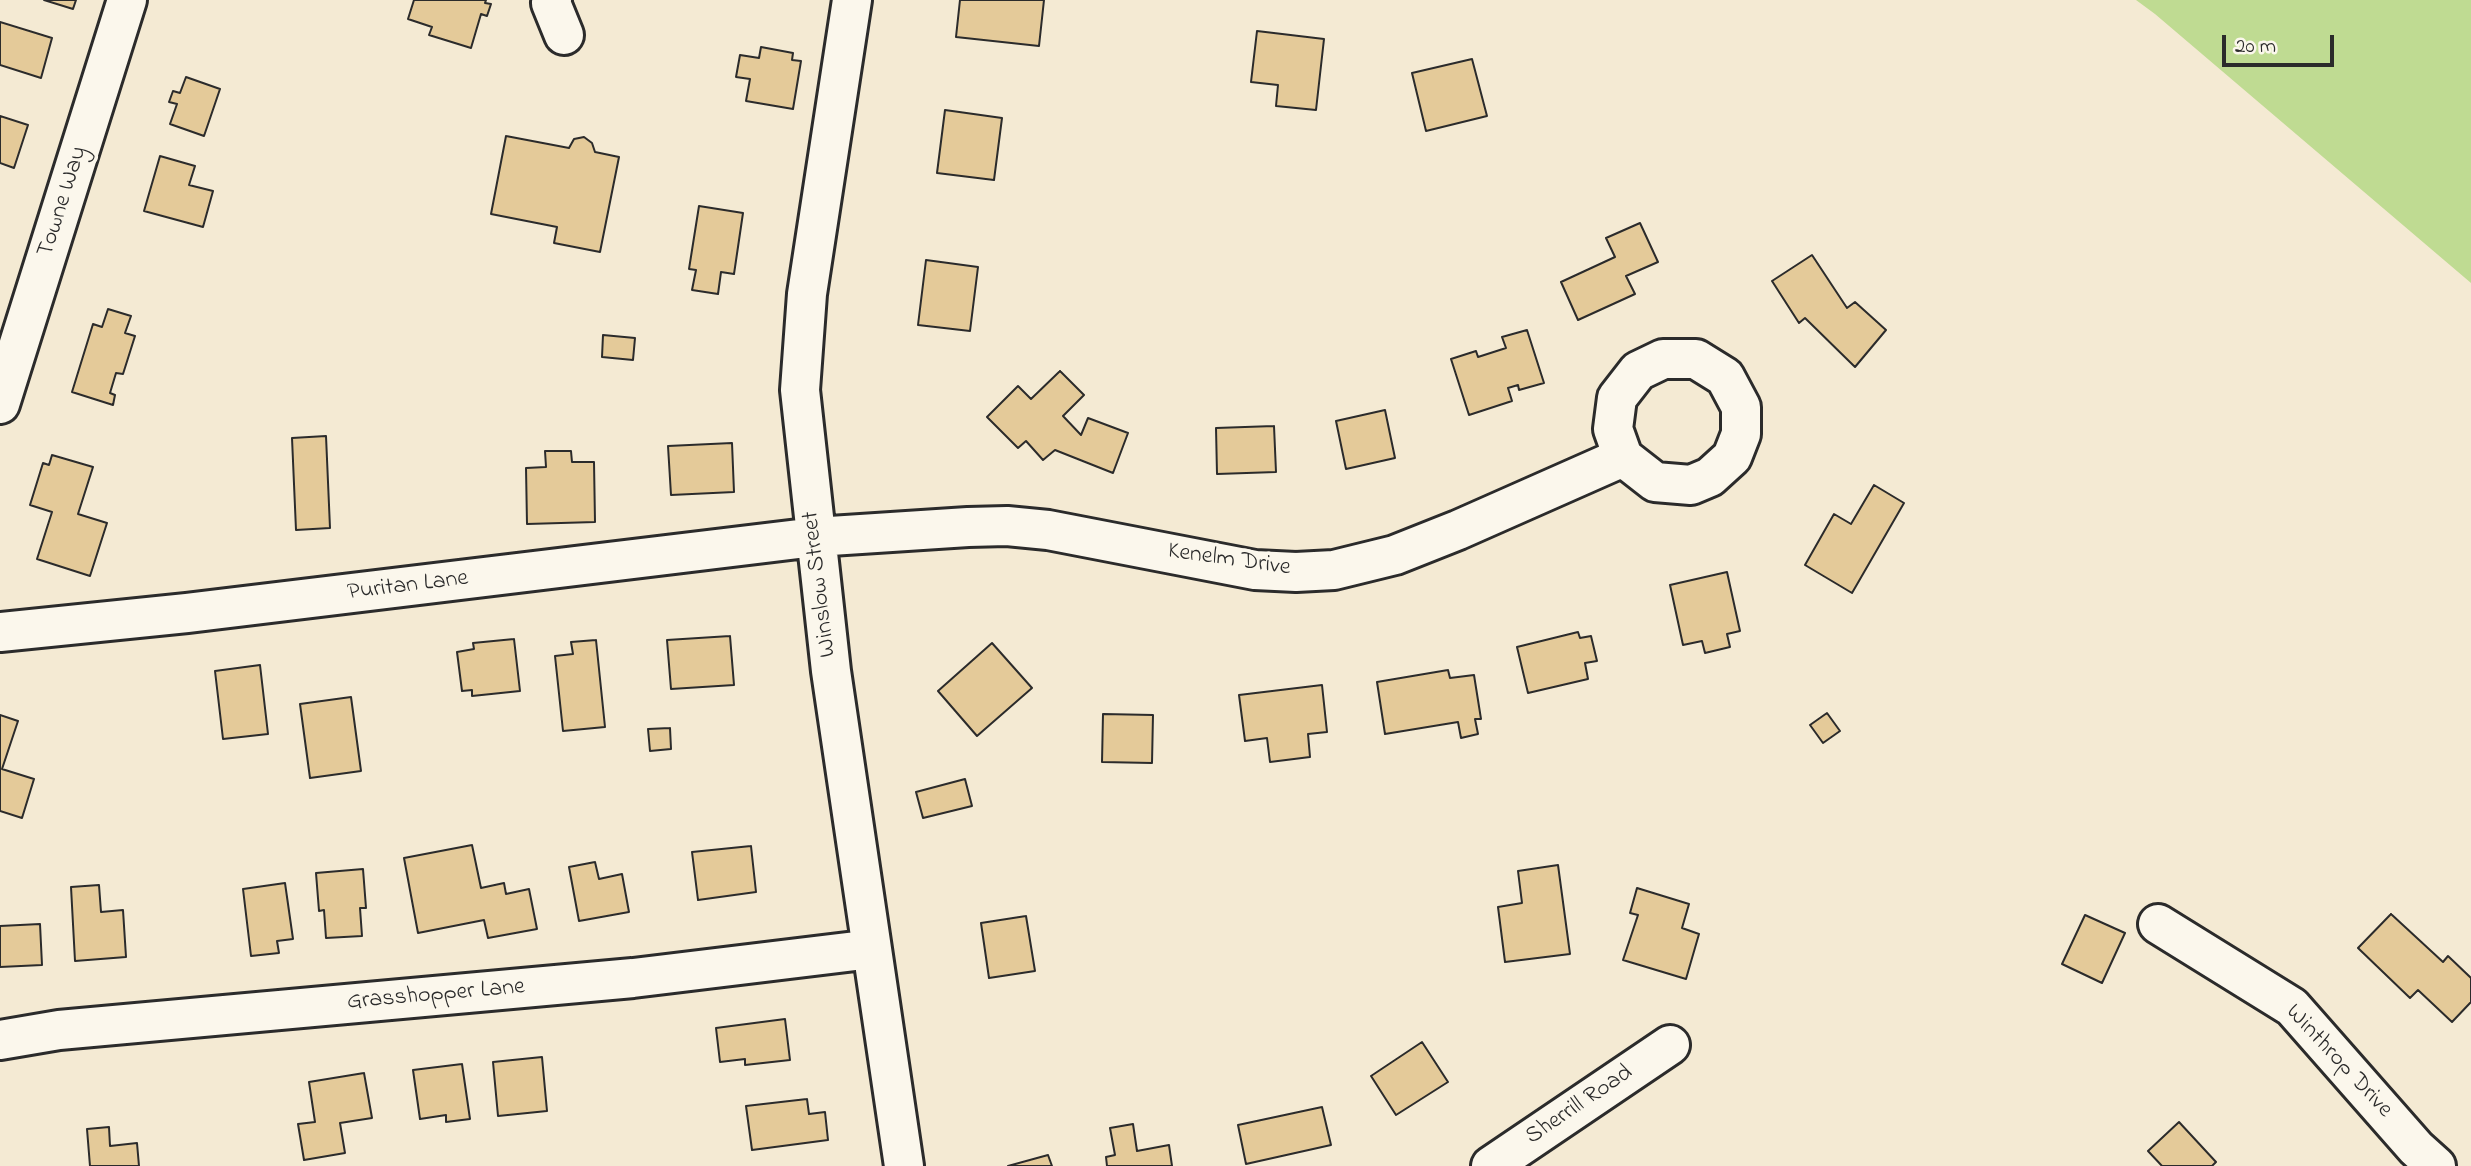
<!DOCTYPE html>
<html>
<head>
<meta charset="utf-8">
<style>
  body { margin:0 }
  #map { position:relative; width:2471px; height:1166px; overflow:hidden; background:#f4ead3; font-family:"Indie Flower",sans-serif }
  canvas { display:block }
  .scale { position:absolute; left:2222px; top:35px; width:112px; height:32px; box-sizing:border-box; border:4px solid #2b2b2b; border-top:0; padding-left:9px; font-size:21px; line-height:24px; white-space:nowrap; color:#2b2b2b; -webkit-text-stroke:5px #fbf7ec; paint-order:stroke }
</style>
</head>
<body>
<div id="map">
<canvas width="2471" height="1166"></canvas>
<div class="scale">20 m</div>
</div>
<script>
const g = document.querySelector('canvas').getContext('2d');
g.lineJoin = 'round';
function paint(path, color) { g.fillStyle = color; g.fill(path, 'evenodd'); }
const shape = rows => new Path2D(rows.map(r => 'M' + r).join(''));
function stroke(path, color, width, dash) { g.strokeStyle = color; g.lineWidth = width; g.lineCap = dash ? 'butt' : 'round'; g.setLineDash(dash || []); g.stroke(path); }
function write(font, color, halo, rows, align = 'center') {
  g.font = font + ' "Indie Flower",sans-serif'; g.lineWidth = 7; g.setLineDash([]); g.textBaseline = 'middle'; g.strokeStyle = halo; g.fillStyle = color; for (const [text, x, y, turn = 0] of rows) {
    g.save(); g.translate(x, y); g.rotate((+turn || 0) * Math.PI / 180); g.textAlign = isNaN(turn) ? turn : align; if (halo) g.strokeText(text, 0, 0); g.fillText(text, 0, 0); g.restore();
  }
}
paint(shape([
  [2136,0,2471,0,2471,283,2155,14]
]), '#bfdb92');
const building = shape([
  [44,0,76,0,73,9,44,0],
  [414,0,486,0,485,3,491,4,487,16,481,14,471,48,429,35,432,27,408,19,414,0],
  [960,0,1044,0,1039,46,956,37,960,0],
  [0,22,52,38,41,78,0,65,0,22],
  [1257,31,1324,39,1316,110,1276,106,1278,85,1251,82,1257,31],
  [761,47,793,53,792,60,801,61,793,109,746,101,750,79,736,77,740,55,759,58,761,47],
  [1472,59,1487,116,1426,131,1412,73,1472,59],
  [186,77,220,89,204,136,170,124,177,104,169,102,173,91,180,93,186,77],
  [945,110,1002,118,994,180,937,173,945,110],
  [0,116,28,125,14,168,0,163,0,116],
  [506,136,569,148,574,139,584,137,592,143,595,152,619,157,600,252,554,243,557,227,491,214,506,136],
  [160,156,195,166,189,185,213,191,203,227,144,211,160,156],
  [699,206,743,213,734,274,721,272,718,294,692,290,696,270,689,269,699,206],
  [1640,223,1658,262,1626,276,1635,294,1578,320,1561,282,1615,257,1606,238,1640,223],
  [1812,255,1847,308,1855,302,1886,330,1855,367,1805,318,1799,323,1772,281,1812,255],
  [926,260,978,267,970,331,918,325,926,260],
  [108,309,131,316,125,333,135,336,123,374,116,373,110,393,115,395,113,405,72,392,93,324,102,327,108,309],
  [1527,330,1544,383,1519,390,1518,385,1508,388,1512,401,1469,415,1451,359,1476,351,1478,357,1506,348,1502,337,1527,330],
  [603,335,635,338,633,360,602,357,603,335],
  [1060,371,1084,395,1063,416,1081,435,1088,418,1128,433,1113,473,1055,450,1043,460,1026,441,1018,448,987,417,1018,386,1031,399,1060,371],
  [1385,410,1395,458,1346,469,1336,421,1385,410],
  [1274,426,1276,472,1217,474,1216,428,1274,426],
  [326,436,330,528,296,530,292,438,326,436],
  [732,443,734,492,671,495,668,446,732,443],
  [545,451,571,451,572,462,594,462,595,522,527,524,526,468,546,467,545,451],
  [52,455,93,467,78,514,107,523,90,576,37,559,52,512,30,505,43,463,49,465,52,455],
  [1874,485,1904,503,1852,593,1805,565,1834,514,1851,524,1874,485],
  [1727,572,1740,631,1727,634,1730,647,1705,653,1702,641,1683,645,1670,585,1727,572],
  [1578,632,1580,638,1591,636,1597,661,1585,663,1588,679,1528,693,1517,647,1578,632],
  [730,636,734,685,671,689,667,640,730,636],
  [514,639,520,691,472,696,472,690,462,691,457,652,474,649,473,643,514,639],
  [596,640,605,727,563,731,555,656,573,654,571,642,596,640],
  [992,643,1032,688,977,736,938,691,992,643],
  [260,665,268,734,223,739,215,671,260,665],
  [1448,670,1450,678,1474,675,1481,719,1475,719,1478,734,1461,738,1458,722,1385,734,1377,682,1448,670],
  [1322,685,1327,732,1308,734,1310,757,1270,762,1267,738,1245,741,1239,695,1322,685],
  [351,697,361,771,310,778,300,704,351,697],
  [1827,713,1840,731,1823,743,1810,725,1827,713],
  [1103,714,1153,715,1152,763,1102,762,1103,714],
  [0,715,18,721,2,769,34,779,22,818,0,811,0,715],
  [670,728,671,749,650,751,648,729,670,728],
  [965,779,972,806,923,818,916,792,965,779],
  [472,845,481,888,504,883,506,894,529,889,537,929,488,938,484,920,418,933,404,858,472,845],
  [751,846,756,892,698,900,692,852,751,846],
  [595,862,599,879,622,874,629,912,579,921,569,867,595,862],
  [1558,865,1570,954,1505,962,1498,907,1522,903,1518,871,1558,865],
  [363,869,366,908,360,908,362,936,326,938,324,910,319,911,316,873,363,869],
  [285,883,293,939,277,941,279,953,251,956,243,889,285,883],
  [99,885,101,912,123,910,126,957,75,961,71,887,99,885],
  [1637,888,1689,904,1682,928,1699,934,1686,979,1623,960,1638,915,1630,913,1637,888],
  [2391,914,2443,962,2448,956,2471,978,2471,1002,2452,1022,2418,990,2410,998,2358,948,2391,914],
  [2085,915,2125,933,2102,983,2062,964,2085,915],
  [1026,916,1035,971,989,978,981,923,1026,916],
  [40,924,42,965,0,967,0,926,40,924],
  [785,1019,790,1060,745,1065,745,1059,720,1062,716,1028,785,1019],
  [1422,1042,1448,1082,1396,1115,1371,1076,1422,1042],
  [542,1057,547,1111,498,1116,493,1062,542,1057],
  [462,1064,470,1119,446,1122,446,1115,420,1119,413,1070,462,1064],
  [364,1073,372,1118,340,1123,345,1153,304,1160,298,1124,315,1122,309,1082,364,1073],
  [807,1099,809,1114,825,1112,828,1140,752,1150,746,1106,807,1099],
  [1322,1107,1331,1145,1246,1164,1238,1125,1322,1107],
  [2179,1122,2216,1162,2212,1166,2162,1166,2148,1151,2179,1122],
  [1133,1124,1137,1151,1169,1145,1172,1166,1107,1166,1106,1157,1115,1155,1110,1128,1133,1124],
  [109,1127,110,1146,137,1143,139,1166,90,1166,87,1129,109,1127],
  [1048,1155,1052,1166,1008,1166,1048,1155]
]);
paint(building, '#e4ca99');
stroke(building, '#2b2b2b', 2);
const minor = shape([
  [552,0,551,3,564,35],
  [852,0,807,294,800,390,831,671,904,1166],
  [0,404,127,0],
  [0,632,187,613,815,537,968,527,1007,526,1048,530,1255,570,1296,572,1334,570,1395,555,1458,530,1623,457,1655,482,1691,485,1710,477,1732,457,1741,434,1741,407,1725,377,1696,359,1663,359,1638,371,1617,398,1613,429,1623,457],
  [2158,924,2292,1007,2416,1148,2436,1166],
  [0,1040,59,1030,633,978,872,949],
  [1491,1166,1670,1045]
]);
stroke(minor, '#2b2b2b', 44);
stroke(minor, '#fbf7ec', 38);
write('24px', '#2b2b2b', '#fbf7ec', [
  ["Towne Way",64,202,-72],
  ["Kenelm Drive",1229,561,8],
  ["Winslow Street",821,584,-97],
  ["Puritan Lane",408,587,-7],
  ["Grasshopper Lane",436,996,-5],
  ["Winthrop Drive",2338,1062,47],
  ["Sherrill Road",1580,1106,-34]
]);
</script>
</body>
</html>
